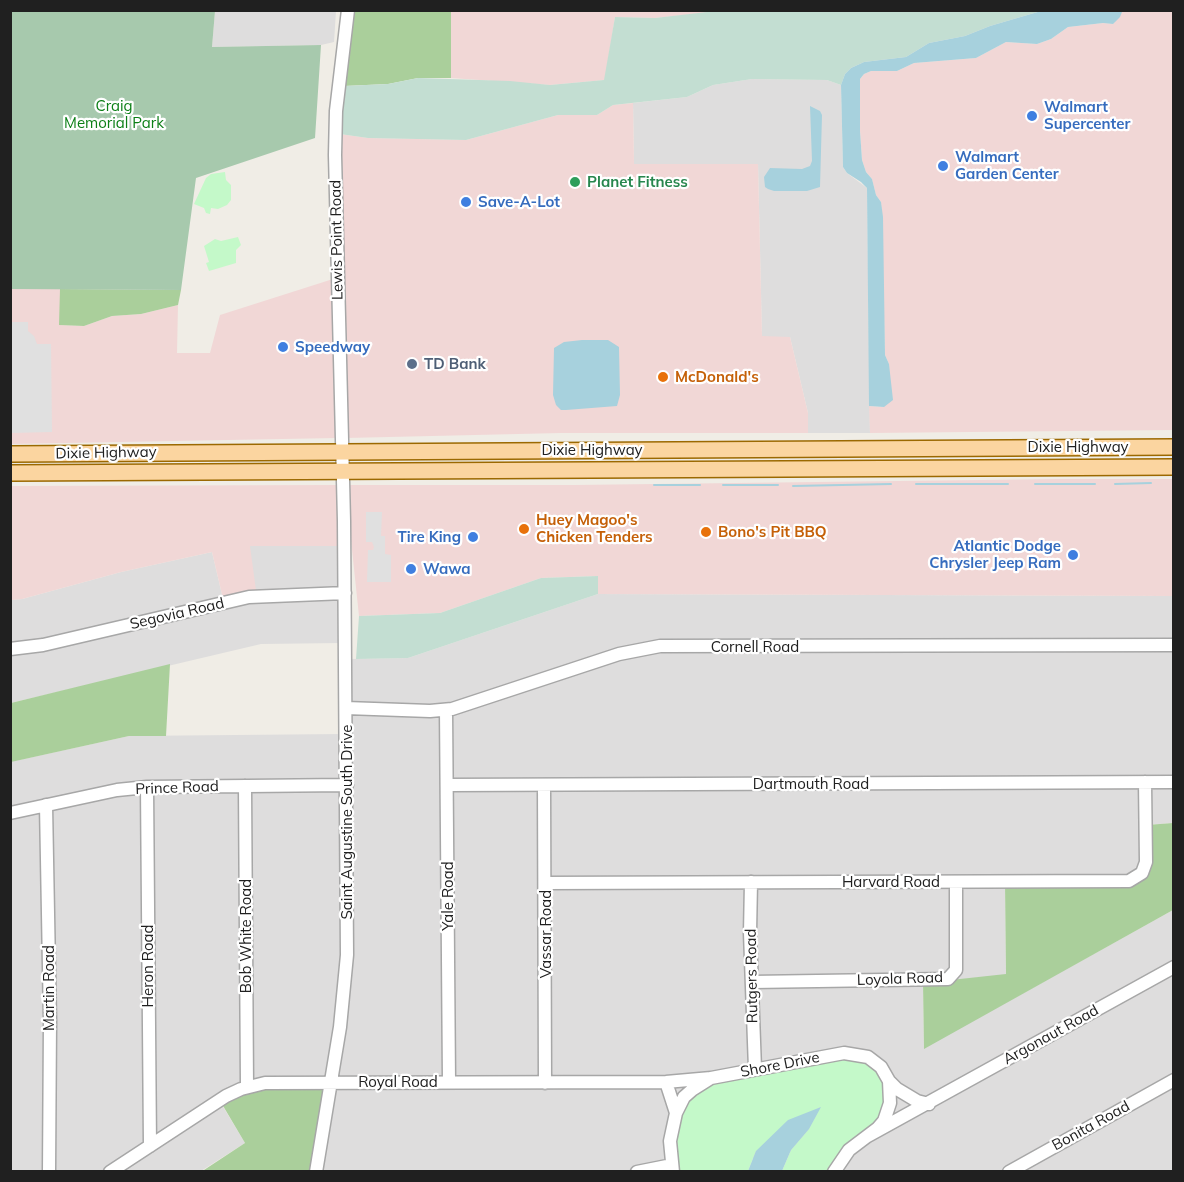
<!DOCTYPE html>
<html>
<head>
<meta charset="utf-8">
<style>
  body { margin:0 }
  #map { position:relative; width:1184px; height:1182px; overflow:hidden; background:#f0ede6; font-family:Mulish,sans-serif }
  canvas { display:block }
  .frame { position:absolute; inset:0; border:12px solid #202020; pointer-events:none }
</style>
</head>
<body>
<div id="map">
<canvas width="1184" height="1182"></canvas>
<div class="frame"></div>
</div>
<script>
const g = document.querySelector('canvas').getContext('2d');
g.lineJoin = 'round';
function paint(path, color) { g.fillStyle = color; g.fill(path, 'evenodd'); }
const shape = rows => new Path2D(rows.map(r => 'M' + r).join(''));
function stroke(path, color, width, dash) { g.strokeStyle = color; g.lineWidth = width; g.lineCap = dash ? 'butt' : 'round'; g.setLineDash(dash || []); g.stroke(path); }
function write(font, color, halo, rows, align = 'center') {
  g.font = font + ' Mulish,sans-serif'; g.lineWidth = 4.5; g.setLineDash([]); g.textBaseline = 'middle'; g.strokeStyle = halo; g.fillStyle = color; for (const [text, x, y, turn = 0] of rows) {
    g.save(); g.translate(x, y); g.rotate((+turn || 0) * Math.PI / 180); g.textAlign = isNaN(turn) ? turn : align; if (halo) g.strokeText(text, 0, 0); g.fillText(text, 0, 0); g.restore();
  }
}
paint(shape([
  [215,11,336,11,334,42,321,45,212,47],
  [752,79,827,80,841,85,843,167,847,173,867,188,870,433,808,433,808,413,790,337,762,337,758,164,634,165,633,103,687,97,713,85],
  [250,546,339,546,341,643,261,644,11,703,10,600,22,599,121,572,212,552,224,603],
  [598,594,1173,596,1173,823,1147,825,1143,881,1005,883,1006,975,923,983,924,1048,1173,910,1173,1171,839,1171,855,1142,674,1171,321,1172,345,1027,352,955,350,659,408,658],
  [342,734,343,955,340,996,326,1082,219,1100,245,1143,201,1171,11,1171,10,762,129,736]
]), '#dedddd');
paint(shape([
  [451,11,724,11,655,18,615,17,605,80,550,85,451,78],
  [1122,11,1172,11,1172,430,870,433,869,406,884,407,889,364,885,355,881,202,876,195,872,179,866,172,862,160,860,131,860,79,864,74,871,71,897,71,914,63,976,58,1006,42,1037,44,1051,39,1068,27,1103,23,1113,24],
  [633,103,634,164,758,164,762,336,790,337,808,413,808,433,561,433,346,438,340,134,368,138,466,140,558,115,597,115,613,105],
  [333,279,337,438,11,444,11,289,60,289,60,325,84,326,112,316,141,314,178,305,177,353,210,353,220,315],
  [1061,479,1173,479,1173,596,598,594,597,576,541,578,440,613,359,616,349,521,347,485,574,485],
  [338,485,339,546,250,546,257,598,224,603,212,552,121,572,22,599,11,600,10,486]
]), '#f1d7d6');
paint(shape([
  [353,11,451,11,451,78,418,78,388,84,344,86],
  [60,289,181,290,178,305,141,314,112,316,84,326,59,325],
  [170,664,166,736,129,736,11,762,11,703],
  [1173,823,1173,910,924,1049,923,983,1006,974,1005,883,1143,881,1147,825],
  [326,1082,311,1171,201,1172,245,1143,219,1099,248,1085]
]), '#aacf9b');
paint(shape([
  [724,10,1041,11,990,26,965,36,929,43,906,57,864,62,851,68,845,74,841,85,827,80,752,79,713,85,687,97,613,105,597,115,558,115,466,140,368,138,340,134,344,86,388,84,418,78,510,81,550,85,604,80,615,17,655,18],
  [598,576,598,594,408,658,356,659,359,616,440,613,541,578]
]), '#c3ded2');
paint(shape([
  [11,10,215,11,212,47,321,45,315,138,196,178,181,290,11,289]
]), '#a7c9ad');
paint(shape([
  [225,172,226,180,231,185,231,200,227,205,218,209,211,208,210,214,206,213,204,208,194,204,206,178,211,174],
  [238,237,241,245,236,250,236,263,209,271,206,263,209,262,204,246,215,239,221,241],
  [856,1053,883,1071,888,1101,877,1125,839,1171,782,1171,791,1150,809,1129,820,1107,756,1151,748,1171,674,1172,675,1115,698,1083]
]), '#c4f9c9');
paint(shape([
  [11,322,28,322,28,331,34,336,37,344,51,344,52,432,11,433],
  [366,512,382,512,381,536,385,536,385,554,391,555,391,582,367,582,368,550,373,550,374,547,372,542,366,542]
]), '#e0e0e0');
paint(shape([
  [1041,11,1122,10,1122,12,1120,17,1113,24,1103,23,1068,27,1051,39,1037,44,1006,42,976,58,914,63,897,71,871,71,864,74,860,79,860,131,862,160,866,172,872,179,876,195,881,202,883,217,885,355,889,364,893,400,884,407,869,406,867,188,861,182,847,173,843,167,841,85,845,74,851,68,864,62,906,57,929,43,965,36,990,26],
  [810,106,820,111,822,115,820,187,807,191,774,191,768,189,765,187,764,177,770,168,802,169,810,166,812,161],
  [582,340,608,340,619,347,620,395,617,406,566,410,561,410,556,405,553,395,554,348,564,342],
  [821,1107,809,1129,791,1150,782,1171,748,1171,756,1151,788,1120]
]), '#a7d1dd');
stroke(shape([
  [916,484,1008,484],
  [1035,484,1095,484],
  [1115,484,1151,483],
  [654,485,700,485],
  [723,485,778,485],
  [793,486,891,484]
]), '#a7d1dd', 2);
const minor = shape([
  [10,649,43,645,249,597,345,593],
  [346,708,430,711,452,709,619,654,660,646,1174,645],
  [446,710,449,1082],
  [448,785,1174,782],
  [544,785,545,1083],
  [245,786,247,1087],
  [147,787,150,1146],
  [46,805,50,1022,49,1172],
  [10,813,117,790,147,787,347,785],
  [751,882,750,933,755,1069],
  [545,883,1129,881,1142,873,1146,862,1145,782],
  [752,982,948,979,956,970,956,882],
  [666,1082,676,1113,670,1141,673,1172],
  [676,1113,684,1097,692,1090,711,1078,844,1053,868,1057,881,1067,889,1081,897,1089,917,1101,929,1104],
  [866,1137,1174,967],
  [110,1172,226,1096,241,1089,265,1083,666,1082,711,1078],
  [316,1172,340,1027,347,955,344,521,335,155,336,111,348,10],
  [637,1172,672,1165],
  [834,1172,849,1150,878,1128,884,1121,890,1103,889,1081],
  [1009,1172,1174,1080]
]);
const major = shape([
  [10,454,1174,447],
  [10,473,1174,467]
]);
stroke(minor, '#a7a7a7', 15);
stroke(major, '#9b6901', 18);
stroke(minor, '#fff', 12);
stroke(major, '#fbd5a0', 15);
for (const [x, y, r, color] of [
  [1032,116,6,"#3f7fe0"],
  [943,166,6,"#3f7fe0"],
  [575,182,6,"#2e9e5b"],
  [466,202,6,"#3f7fe0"],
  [283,347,6,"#3f7fe0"],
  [412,364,6,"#5c6f8a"],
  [663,377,6,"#e8710a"],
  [524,529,6,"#e8710a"],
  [706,532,6,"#e8710a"],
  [473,537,6,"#3f7fe0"],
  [1073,555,6,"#3f7fe0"],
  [411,569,6,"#3f7fe0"]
]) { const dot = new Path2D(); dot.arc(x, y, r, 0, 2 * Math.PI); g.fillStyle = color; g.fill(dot); stroke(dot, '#fff', 2); }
write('15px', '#0c7f16', '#fff', [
  ["Craig",114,106],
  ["Memorial Park",114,123]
]);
write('bold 15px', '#366cbe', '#fff', [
  ["Walmart",1044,107],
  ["Supercenter",1044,124],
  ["Walmart",955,157],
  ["Garden Center",955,174],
  ["Save-A-Lot",478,202],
  ["Speedway",295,347],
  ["Tire King",461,537,"right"],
  ["Atlantic Dodge",1061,546,"right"],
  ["Chrysler Jeep Ram",1061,563,"right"],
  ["Wawa",423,569]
], 'left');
write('bold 15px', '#27864d', '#fff', [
  ["Planet Fitness",587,182]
], 'left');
write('15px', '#202020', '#fff', [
  ["Lewis Point Road",337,240,-91],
  ["Dixie Highway",1078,447],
  ["Dixie Highway",592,450],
  ["Dixie Highway",106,453,-1],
  ["Segovia Road",177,614,-13],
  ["Cornell Road",755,647],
  ["Dartmouth Road",811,784],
  ["Prince Road",177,788,-2],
  ["Saint Augustine South Drive",347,822,-90],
  ["Harvard Road",891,882],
  ["Yale Road",448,896,-90],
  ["Vassar Road",546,934,-90],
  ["Bob White Road",246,936,-90],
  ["Heron Road",148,966,-90],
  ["Rutgers Road",752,976,-91],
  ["Loyola Road",900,979,-2],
  ["Martin Road",49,988,-90],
  ["Argonaut Road",1051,1035,-29],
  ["Shore Drive",780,1065,-11],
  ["Royal Road",398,1082],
  ["Bonita Road",1091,1126,-29]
]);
write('bold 15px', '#4e5e75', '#fff', [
  ["TD Bank",424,364]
], 'left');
write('bold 15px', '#c56008', '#fff', [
  ["McDonald's",675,377],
  ["Huey Magoo's",536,520],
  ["Chicken Tenders",536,537],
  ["Bono's Pit BBQ",718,532]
], 'left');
</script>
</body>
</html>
